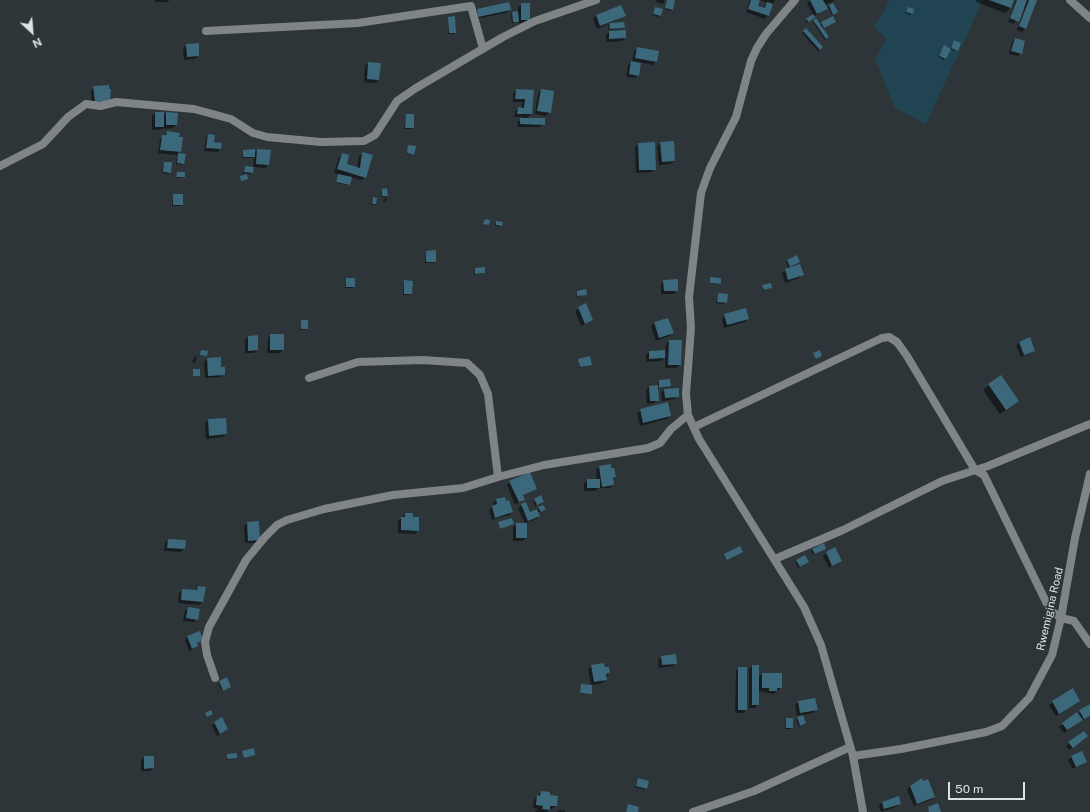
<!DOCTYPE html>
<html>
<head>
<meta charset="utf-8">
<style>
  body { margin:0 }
  #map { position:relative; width:1090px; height:812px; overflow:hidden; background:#2d3539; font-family:"Public Sans",sans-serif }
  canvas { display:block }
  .north { position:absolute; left:12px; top:12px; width:40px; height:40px; -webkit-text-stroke:3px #2d3539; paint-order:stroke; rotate:154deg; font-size:11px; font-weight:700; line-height:16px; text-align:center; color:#dde2e5 }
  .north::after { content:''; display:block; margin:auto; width:14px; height:18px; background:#dde2e5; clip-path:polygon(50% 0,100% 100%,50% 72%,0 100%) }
  .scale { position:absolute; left:948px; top:782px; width:77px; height:18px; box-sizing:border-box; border:2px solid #dde2e5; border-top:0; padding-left:5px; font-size:12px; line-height:14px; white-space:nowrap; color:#dde2e5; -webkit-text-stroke:3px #2d3539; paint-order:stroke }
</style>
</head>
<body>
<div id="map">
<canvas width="1090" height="812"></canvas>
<div class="north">N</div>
<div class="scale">50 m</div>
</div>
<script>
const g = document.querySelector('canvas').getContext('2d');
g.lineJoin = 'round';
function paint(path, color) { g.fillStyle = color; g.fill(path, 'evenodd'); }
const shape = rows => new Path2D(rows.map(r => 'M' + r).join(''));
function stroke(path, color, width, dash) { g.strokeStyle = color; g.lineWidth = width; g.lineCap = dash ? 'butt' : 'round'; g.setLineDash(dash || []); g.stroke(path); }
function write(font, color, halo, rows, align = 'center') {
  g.font = font + ' "Public Sans",sans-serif'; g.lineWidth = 3; g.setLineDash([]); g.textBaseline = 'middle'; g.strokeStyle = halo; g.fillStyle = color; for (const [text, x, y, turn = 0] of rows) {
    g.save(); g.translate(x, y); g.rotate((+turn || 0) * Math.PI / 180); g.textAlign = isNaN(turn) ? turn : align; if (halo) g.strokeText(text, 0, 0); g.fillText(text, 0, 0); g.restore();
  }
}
paint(shape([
  [890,0,983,0,926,124,895,108,875,59,887,39,874,27]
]), '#214453');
paint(shape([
  [155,0,170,0,167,2,155,2],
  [656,0,665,0,663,4,656,2],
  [667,0,674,0,671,11,665,9],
  [750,0,759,0,756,7,763,9,767,3,759,0,775,0,765,19,746,12],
  [810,0,836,0,824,5,826,8,814,16,807,23,806,21,813,15,807,3],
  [976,0,1013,0,1010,8,1005,13,976,2],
  [1016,0,1036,0,1026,28,1022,32,1017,30,1025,8,1023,8,1014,24,1008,22],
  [522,4,529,20,526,23,518,23,518,21,512,23,511,14,518,12,518,7],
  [833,4,835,14,832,15,828,7],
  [621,6,624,16,609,24,624,27,622,29,609,30,608,24,597,29,593,19,596,15],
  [655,8,660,15,659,17,652,15],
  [908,8,913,10,910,15,905,13],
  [477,10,510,10,506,13,475,19,474,13],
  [449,18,455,32,454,34,448,34],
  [816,19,820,25,822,23,834,23,822,29,828,37,825,40,813,22],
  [806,30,822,47,818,51,802,33],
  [625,31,625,38,622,41,606,42,606,35,609,32],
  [1015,39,1021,53,1018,56,1009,54,1012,42],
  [954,41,957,50,955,51,950,49],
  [187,45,198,56,195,59,184,60,183,48],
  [638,48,656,61,653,65,640,62,638,75,635,78,626,77,628,65,632,62,634,52],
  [943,48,950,50,944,60,938,57],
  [368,63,378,80,375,83,364,82,365,66],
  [94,87,108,90,109,101,92,105,91,91],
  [516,90,533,91,531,114,526,119,544,124,540,127,517,127,518,122,523,117,514,117,515,112,518,108,522,108,522,102,513,102,513,94],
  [541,90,550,112,546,116,535,114,538,94],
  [155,113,163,117,166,113,176,125,173,128,152,130,152,116],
  [406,115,413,128,412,129,404,129],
  [167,132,182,138,178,154,183,164,182,165,176,164,177,155,158,153,160,139],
  [209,135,213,143,220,149,217,152,204,151,206,138],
  [660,143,674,161,671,164,659,165,657,146],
  [639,144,655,169,652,172,636,173,635,147],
  [409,146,413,154,412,155,406,154],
  [257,150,268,165,265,168,253,167,254,156,252,158,242,158,243,151,254,154],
  [363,153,365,177,362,180,350,177,348,185,335,183,339,174,334,173,339,157,342,154,345,165,357,168,359,156],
  [164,163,171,163,169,174,162,173],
  [245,167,253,168,250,174,243,173],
  [177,173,184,177,175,178],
  [382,190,387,195,385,197,381,197],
  [173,195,182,205,180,206,172,206],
  [373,198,375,204,374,205,371,205],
  [385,198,387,198,386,201,383,202],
  [496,222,501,226,500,227,495,226],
  [426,252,435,261,434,263,425,263],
  [797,257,799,262,790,267,802,275,799,278,785,283,782,273,789,269,786,262],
  [475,269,484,273,474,275],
  [711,278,720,284,711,284],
  [347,279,354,287,352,288,345,288],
  [404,281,411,293,410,295,403,295],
  [664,281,677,290,674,294,661,294,661,284],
  [763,286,771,288,763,291],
  [577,292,586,294,576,297],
  [718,294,726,302,724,304,716,303],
  [586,305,592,320,581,326,575,311],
  [725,315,748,319,745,322,724,328,722,319],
  [302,321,307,329,305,330,300,330],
  [654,323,673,333,669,336,656,341,651,327],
  [271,335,283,350,280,353,267,353,268,338],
  [248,337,257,350,254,353,245,353,245,340],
  [670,341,680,365,676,368,665,368,666,344],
  [1019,342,1034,350,1021,357,1016,346],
  [649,352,664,358,661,361,646,362,646,355],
  [195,356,197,357,195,363,192,362],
  [208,359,220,368,224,374,221,377,205,378,204,362],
  [579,360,591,364,579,368],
  [1000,376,1017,401,1000,414,983,390],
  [669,380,668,387,657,389,658,400,654,403,647,404,646,390,649,387,658,386,659,381],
  [664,390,678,396,675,399,662,401,661,393],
  [641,410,670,416,667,419,640,426,637,413],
  [208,420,226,434,223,437,206,439,205,424],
  [599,467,615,477,612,480,613,485,610,488,598,488,595,491,584,491,584,483,588,480,597,480,596,470],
  [510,482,536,488,522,496,524,499,515,505,507,485],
  [541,497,542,503,535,506,533,501],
  [497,500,512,512,509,515,492,520,489,510,494,506,493,503],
  [525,503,529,513,539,508,543,510,538,513,539,516,536,519,526,523,526,538,523,541,513,541,513,527,517,524,525,524,518,508],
  [405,514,418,530,415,534,398,533,398,521],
  [248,523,259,539,256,543,245,543,244,526],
  [499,523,513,524,499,529],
  [168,540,185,541,184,549,181,552,164,551,165,543],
  [813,549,825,549,813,555,811,551],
  [835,549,841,561,829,568,823,556],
  [805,556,807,563,798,568,795,562],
  [198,587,202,602,199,605,178,603,179,593,183,590,195,590],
  [188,608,197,619,194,622,183,621,185,611],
  [188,636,202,640,196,644,197,646,194,649,189,651,185,640],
  [661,657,676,663,673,666,659,668,658,660],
  [591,666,609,673,603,683,591,685,588,669],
  [752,666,758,678,762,674,781,688,773,694,758,691,758,705,755,708,749,708,749,669],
  [739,668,746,710,743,713,735,713,736,671],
  [227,679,229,688,222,691,218,684],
  [581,685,591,693,580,694],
  [1072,690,1079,701,1056,716,1049,705],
  [815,699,816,710,813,713,797,716,795,705,798,702],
  [1090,705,1090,716,1080,721,1064,733,1059,727],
  [802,716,805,723,799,727,796,719],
  [786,719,792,727,791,729,785,729],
  [215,722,227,729,217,736,212,726],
  [1084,739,1069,750,1066,746,1069,743],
  [243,751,254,754,243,758],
  [227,755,236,758,226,760],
  [144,757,153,768,150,771,141,771,141,761],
  [1072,757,1085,761,1073,769,1068,760],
  [638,779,646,789,645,790,635,787],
  [910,786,934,796,931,800,914,806,907,790],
  [541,792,549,796,556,806,546,812,535,812,538,809,533,808,534,800],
  [882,802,900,804,896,807,881,812,879,806],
  [559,810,565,811,565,812,557,812]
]), '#0007');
paint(shape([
  [667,0,675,0,673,10,665,8],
  [751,0,760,0,758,6,765,8,767,2,773,4,769,16,748,9],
  [810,0,823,0,828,9,817,14],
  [989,0,1014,0,1011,8],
  [1017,0,1027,0,1019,22,1010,18],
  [1029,0,1037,0,1026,29,1019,26],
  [509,2,511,10,478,17,477,9],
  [521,3,530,3,530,20,521,20],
  [833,3,838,12,833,15,829,5],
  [621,5,626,16,600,26,596,15],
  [655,7,663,9,661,16,653,14],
  [908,7,914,9,913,14,906,12],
  [518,11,519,22,513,22,512,12],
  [813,14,815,17,809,22,806,19],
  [455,16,456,33,449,33,448,17],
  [833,16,836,22,824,28,821,22],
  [816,18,829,37,826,39,813,20],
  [624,22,625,28,610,29,609,23],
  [806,28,823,47,820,50,803,31],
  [626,30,626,38,609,39,609,31],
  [1015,38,1025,41,1022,54,1011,51],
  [954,40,961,43,958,51,951,48],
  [199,43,199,56,187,57,186,44],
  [944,45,951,49,946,59,939,56],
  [637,47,659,51,657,62,635,58],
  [631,61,641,63,639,76,629,74],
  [368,62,381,63,379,80,367,79],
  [109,85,109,89,111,89,110,101,95,102,93,86],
  [516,89,534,90,532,114,517,114,518,107,524,108,525,99,515,99],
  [541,89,554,91,551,113,537,111],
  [155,112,164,112,164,127,155,127],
  [166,112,178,113,177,125,166,125],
  [406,114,414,114,414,128,405,128],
  [520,118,545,118,545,125,520,124],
  [167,131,180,133,179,137,183,137,181,152,160,150,162,135,166,135],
  [208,134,215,135,214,142,222,143,221,149,206,148],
  [674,141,675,161,662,162,660,142],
  [655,142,656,170,639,170,638,143],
  [408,145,416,146,414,155,407,153],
  [255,149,255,157,243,157,243,150],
  [257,149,271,150,269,165,256,164],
  [362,152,373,155,366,178,337,169,342,153,349,155,347,164,360,168],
  [178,153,186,154,184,164,177,163],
  [164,162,172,162,171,173,163,172],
  [245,166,254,167,253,173,244,172],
  [177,172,185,172,185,177,176,177],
  [247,174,248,179,241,181,240,176],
  [338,174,352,177,350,185,336,182],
  [387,188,388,196,382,196,382,189],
  [173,194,183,194,183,205,173,205],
  [373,197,377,198,376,204,372,204],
  [485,219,490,220,489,225,483,224],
  [496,221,503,222,502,226,496,225],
  [436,250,436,262,426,262,426,251],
  [797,255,800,262,790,267,787,260],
  [800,264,804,275,788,280,785,269],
  [485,267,485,273,475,274,475,268],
  [710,277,721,278,721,284,710,283],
  [346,278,355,278,355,287,346,287],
  [678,279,678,291,664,291,663,280],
  [404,280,413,281,412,294,404,294],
  [771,283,772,288,764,290,762,285],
  [586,289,587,295,577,296,577,291],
  [718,293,728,294,727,303,717,302],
  [586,303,593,320,585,324,578,307],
  [746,308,749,319,727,325,724,314],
  [668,318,674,333,659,338,654,322],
  [301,320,308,320,308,329,301,329],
  [270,334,284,334,284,350,270,350],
  [258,335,258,350,248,351,248,336],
  [1030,337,1035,351,1024,355,1019,342],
  [669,340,682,340,681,365,668,365],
  [201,350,208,351,207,356,200,355],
  [665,350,665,358,649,359,649,351],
  [820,350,822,356,816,359,813,353],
  [590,356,592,365,580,367,578,359],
  [221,357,221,367,225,367,225,375,208,376,207,358],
  [193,369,200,369,200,376,193,376],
  [1001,375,1019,401,1006,410,988,384],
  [670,379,671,386,659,388,659,380],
  [658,385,659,401,650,401,649,386],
  [679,388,679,397,665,398,664,389],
  [668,402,671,416,643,423,640,409],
  [226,418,227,434,209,436,208,419],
  [611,464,611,468,614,468,616,477,613,478,614,485,602,487,599,466],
  [530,472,537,489,523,495,525,500,519,502,509,481],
  [587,479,600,479,600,488,587,488],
  [541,495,544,502,537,505,534,499],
  [505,497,506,501,509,500,513,512,495,518,492,506,497,504,496,499],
  [526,502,530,512,537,509,540,516,528,521,521,504],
  [543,505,546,509,541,512,538,507],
  [405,513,413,513,413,517,419,517,419,531,401,530,401,517,405,517],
  [512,518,514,524,500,529,498,522],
  [259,521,260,540,248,541,247,522],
  [516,523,527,523,527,538,516,538],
  [168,539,186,540,185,549,167,548],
  [824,543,826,549,815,554,812,549],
  [740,546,743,552,727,560,724,554],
  [835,547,842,561,832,566,826,552],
  [805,555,809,562,800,567,796,560],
  [198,586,206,587,203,602,181,600,182,589,197,590],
  [188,607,200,609,198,620,186,618],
  [200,631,203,640,197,643,198,646,192,649,187,636],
  [676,654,677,664,662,665,661,656],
  [604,663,605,667,609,667,610,673,606,674,607,680,594,682,591,665],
  [752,665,759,665,759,705,752,705],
  [738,667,747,667,747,710,738,710],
  [762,673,782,673,782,688,777,688,777,691,769,691,769,688,762,688],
  [227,677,231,687,223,691,219,681],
  [581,684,592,685,592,694,580,693],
  [1073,688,1080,701,1059,714,1052,701],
  [815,698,818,710,800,713,798,701],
  [1090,704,1090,716,1084,719,1079,710],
  [211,710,213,714,207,717,205,713],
  [1077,712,1083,720,1067,730,1062,723],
  [803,715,806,723,800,726,797,717],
  [222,717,228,729,220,734,214,722],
  [786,718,793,718,793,728,786,728],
  [1084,731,1088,736,1073,748,1068,742],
  [254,748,255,755,244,758,242,751],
  [1082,751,1087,762,1076,767,1071,756],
  [237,753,237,758,227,759,227,754],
  [144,756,154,756,154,768,144,769],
  [638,778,649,781,647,789,636,786],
  [922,778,923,781,928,779,935,797,917,804,910,786],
  [541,791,550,792,550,795,558,796,557,806,550,806,550,810,542,809,543,806,536,805,537,795,540,796],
  [899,796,901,804,884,809,882,802],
  [938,803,941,812,929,812,928,807],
  [628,804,639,807,638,812,626,812]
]), '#3c687b');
stroke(shape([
  [795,0,766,34,757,48,751,61,736,117,710,168,701,193,689,297,691,328,686,394,688,415,699,439,804,607,821,645,853,756,863,812],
  [1070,0,1090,18],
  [206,31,358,23,471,6,483,49],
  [0,166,43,144,68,117,86,104,100,106,116,102,194,109,231,119,253,133,267,137,321,142,364,141,375,135,397,101,416,88,503,37,535,21,596,0],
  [309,378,358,362,423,360,467,363,480,375,488,394,498,477,544,465,648,448,660,443,671,429,688,415],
  [694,427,882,338,889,337,897,342,907,356,975,470,984,475,1050,610,1061,618,1074,621,1090,644],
  [775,559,843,530,942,481,988,466,1090,424],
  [215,678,207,655,205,642,209,627,246,560,265,537,277,525,287,520,324,509,393,495,463,488,498,477],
  [853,756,901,749,986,732,1002,726,1029,698,1052,655,1061,618,1075,538,1090,474],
  [693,812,754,791,850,747]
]), '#7f8486', 8);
write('11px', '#dde2e5', '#2d3539', [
  ["Rwemigina Road",1050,609,-77]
]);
</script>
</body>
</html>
